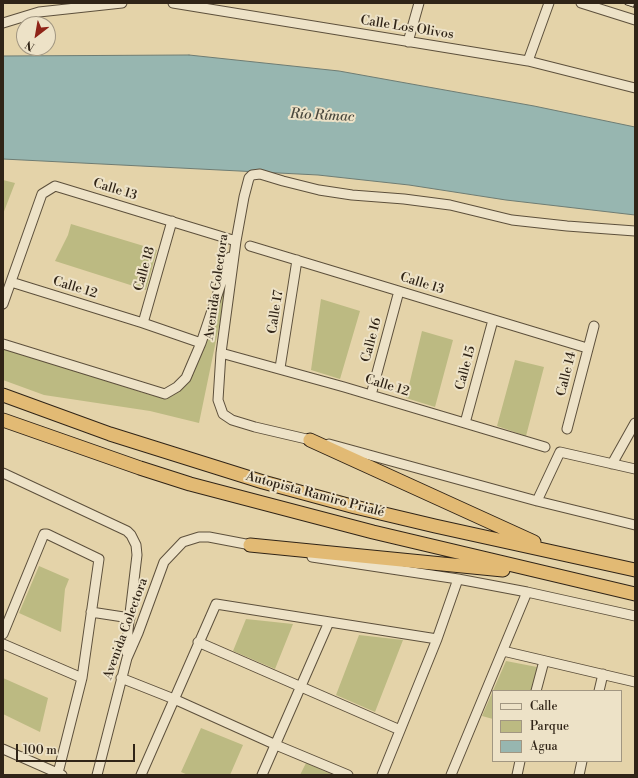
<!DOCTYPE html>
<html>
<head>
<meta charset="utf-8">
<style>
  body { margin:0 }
  #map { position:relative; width:638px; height:778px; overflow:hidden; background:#e4d3a9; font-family:"Libre Bodoni",serif }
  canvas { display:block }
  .frame { position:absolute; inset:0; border:4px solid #302417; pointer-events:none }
  .legend { position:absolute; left:492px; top:690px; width:130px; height:72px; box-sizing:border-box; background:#ede2c7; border:1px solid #a19681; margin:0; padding:5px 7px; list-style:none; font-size:12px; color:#302417 }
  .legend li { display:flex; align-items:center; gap:8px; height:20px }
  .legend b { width:20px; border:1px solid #a19681 }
  .north { position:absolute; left:16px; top:16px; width:40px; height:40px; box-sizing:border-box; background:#ede2c7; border:1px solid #a19681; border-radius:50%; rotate:211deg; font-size:11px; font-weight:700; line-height:16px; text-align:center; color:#302417 }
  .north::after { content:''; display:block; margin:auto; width:14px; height:18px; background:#8f2418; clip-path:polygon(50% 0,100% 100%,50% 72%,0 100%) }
  .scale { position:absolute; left:16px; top:744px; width:119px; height:18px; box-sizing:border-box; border:2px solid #302417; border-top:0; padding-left:5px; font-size:12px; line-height:14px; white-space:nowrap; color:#302417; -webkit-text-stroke:3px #ede2c7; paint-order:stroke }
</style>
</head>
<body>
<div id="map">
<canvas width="638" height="778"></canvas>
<div class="frame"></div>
<ul class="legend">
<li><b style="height:5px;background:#ede2c7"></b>Calle</li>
<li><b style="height:11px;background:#bcba82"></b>Parque</li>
<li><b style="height:11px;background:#97b6b0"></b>Agua</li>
</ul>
<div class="north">N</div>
<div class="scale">100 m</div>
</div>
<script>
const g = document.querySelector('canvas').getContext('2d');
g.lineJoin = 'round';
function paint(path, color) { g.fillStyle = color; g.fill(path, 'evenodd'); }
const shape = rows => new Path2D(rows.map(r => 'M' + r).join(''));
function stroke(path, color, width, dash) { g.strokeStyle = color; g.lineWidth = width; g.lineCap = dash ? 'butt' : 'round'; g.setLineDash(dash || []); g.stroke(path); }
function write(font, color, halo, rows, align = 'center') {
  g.font = font + ' "Libre Bodoni",serif'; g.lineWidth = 4; g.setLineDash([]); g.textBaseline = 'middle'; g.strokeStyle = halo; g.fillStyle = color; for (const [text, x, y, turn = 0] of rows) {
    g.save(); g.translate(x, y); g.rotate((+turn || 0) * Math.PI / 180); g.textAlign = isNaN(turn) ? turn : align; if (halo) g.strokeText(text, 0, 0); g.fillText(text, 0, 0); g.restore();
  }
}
paint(shape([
  [3,180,15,183,3,214],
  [71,224,157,250,146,290,55,261,68,235],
  [230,273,199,423,150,411,44,395,3,380,3,348,150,395,166,397,178,390],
  [321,299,360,311,340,379,311,370],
  [422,331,453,340,435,407,406,398],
  [515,360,544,367,526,436,497,426],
  [39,566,69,579,65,589,61,632,19,613],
  [246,619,293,624,275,669,233,651],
  [359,635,403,640,375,712,336,695],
  [506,661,537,667,531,691,493,691,493,719,482,716],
  [3,678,48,698,40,732,3,714],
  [201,728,243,745,230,775,188,775,181,772],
  [306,763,333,775,300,775]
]), '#bcba82');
const water = shape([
  [189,55,339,71,534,106,635,127,635,215,506,200,409,185,318,175,3,159,3,56,189,55]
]);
paint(water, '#97b6b0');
stroke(water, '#6e7c73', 1);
const minor = shape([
  [173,3,528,61,635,88],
  [581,3,635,20],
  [3,23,39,12,122,3],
  [408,42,419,3],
  [528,61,549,3],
  [250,246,587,348],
  [11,282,143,323,201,343],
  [3,304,42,194,55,186,236,241],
  [143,323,172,221],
  [3,344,165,394,177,387,186,378,201,343,230,257],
  [221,353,344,387,545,447],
  [280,368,297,260],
  [371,395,399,291],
  [465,423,493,320],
  [567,429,594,326],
  [315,441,255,427,232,420,223,414,218,400,221,353,236,241,244,197,249,178,252,175,260,174,283,181,319,190,352,195,404,199,450,205,512,220,567,226,635,231],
  [329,444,537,501,635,525],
  [612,464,635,423],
  [3,473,127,531,131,535,136,545,137,555,128,630,127,653],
  [537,501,560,452,635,469],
  [312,557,458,579,527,592,635,616],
  [91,612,130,618],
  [3,634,44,534,47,534,99,559,82,678,58,773],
  [198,642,400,730],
  [3,644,82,678],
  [503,651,635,682],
  [121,678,174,699,276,745,348,775],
  [536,691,544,661],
  [599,691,603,674],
  [3,749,62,775],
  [97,775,127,658,138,633,164,562,183,542,199,537,209,537,256,546],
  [141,775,216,604,437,639],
  [262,775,329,622],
  [382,775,437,639,458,579],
  [451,775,527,592],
  [517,775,520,761],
  [579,775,582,761]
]);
const highway = shape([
  [3,395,110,434,263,482,355,507,435,526,635,570],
  [3,420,140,468,190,484,373,532,635,594],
  [310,440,534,542],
  [250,545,503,570]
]);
stroke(minor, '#5d503c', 11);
stroke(highway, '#302417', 15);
stroke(minor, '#ede2c7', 9);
stroke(highway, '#e2ba74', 13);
const rail = shape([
  [626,3,635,6]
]);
stroke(rail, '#302417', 4);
stroke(rail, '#ede2c7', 2.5, [8]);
write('13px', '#302417', '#ede2c7', [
  ["Calle Los Olivos",407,28,9],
  ["Calle 13",115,190,17],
  ["Calle 18",145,269,-74],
  ["Calle 13",422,284,17],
  ["Avenida Colectora",217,287,-82],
  ["Calle 12",75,288,17],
  ["Calle 17",276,312,-81],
  ["Calle 16",372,340,-75],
  ["Calle 15",466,368,-75],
  ["Calle 14",567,374,-76],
  ["Calle 12",387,386,17],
  ["Autopista Ramiro Prialé",315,495,15],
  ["Avenida Colectora",126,629,-70]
]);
write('italic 14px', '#4a483d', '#ede2c7', [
  ["Río Rímac",322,116,3]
]);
</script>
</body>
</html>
